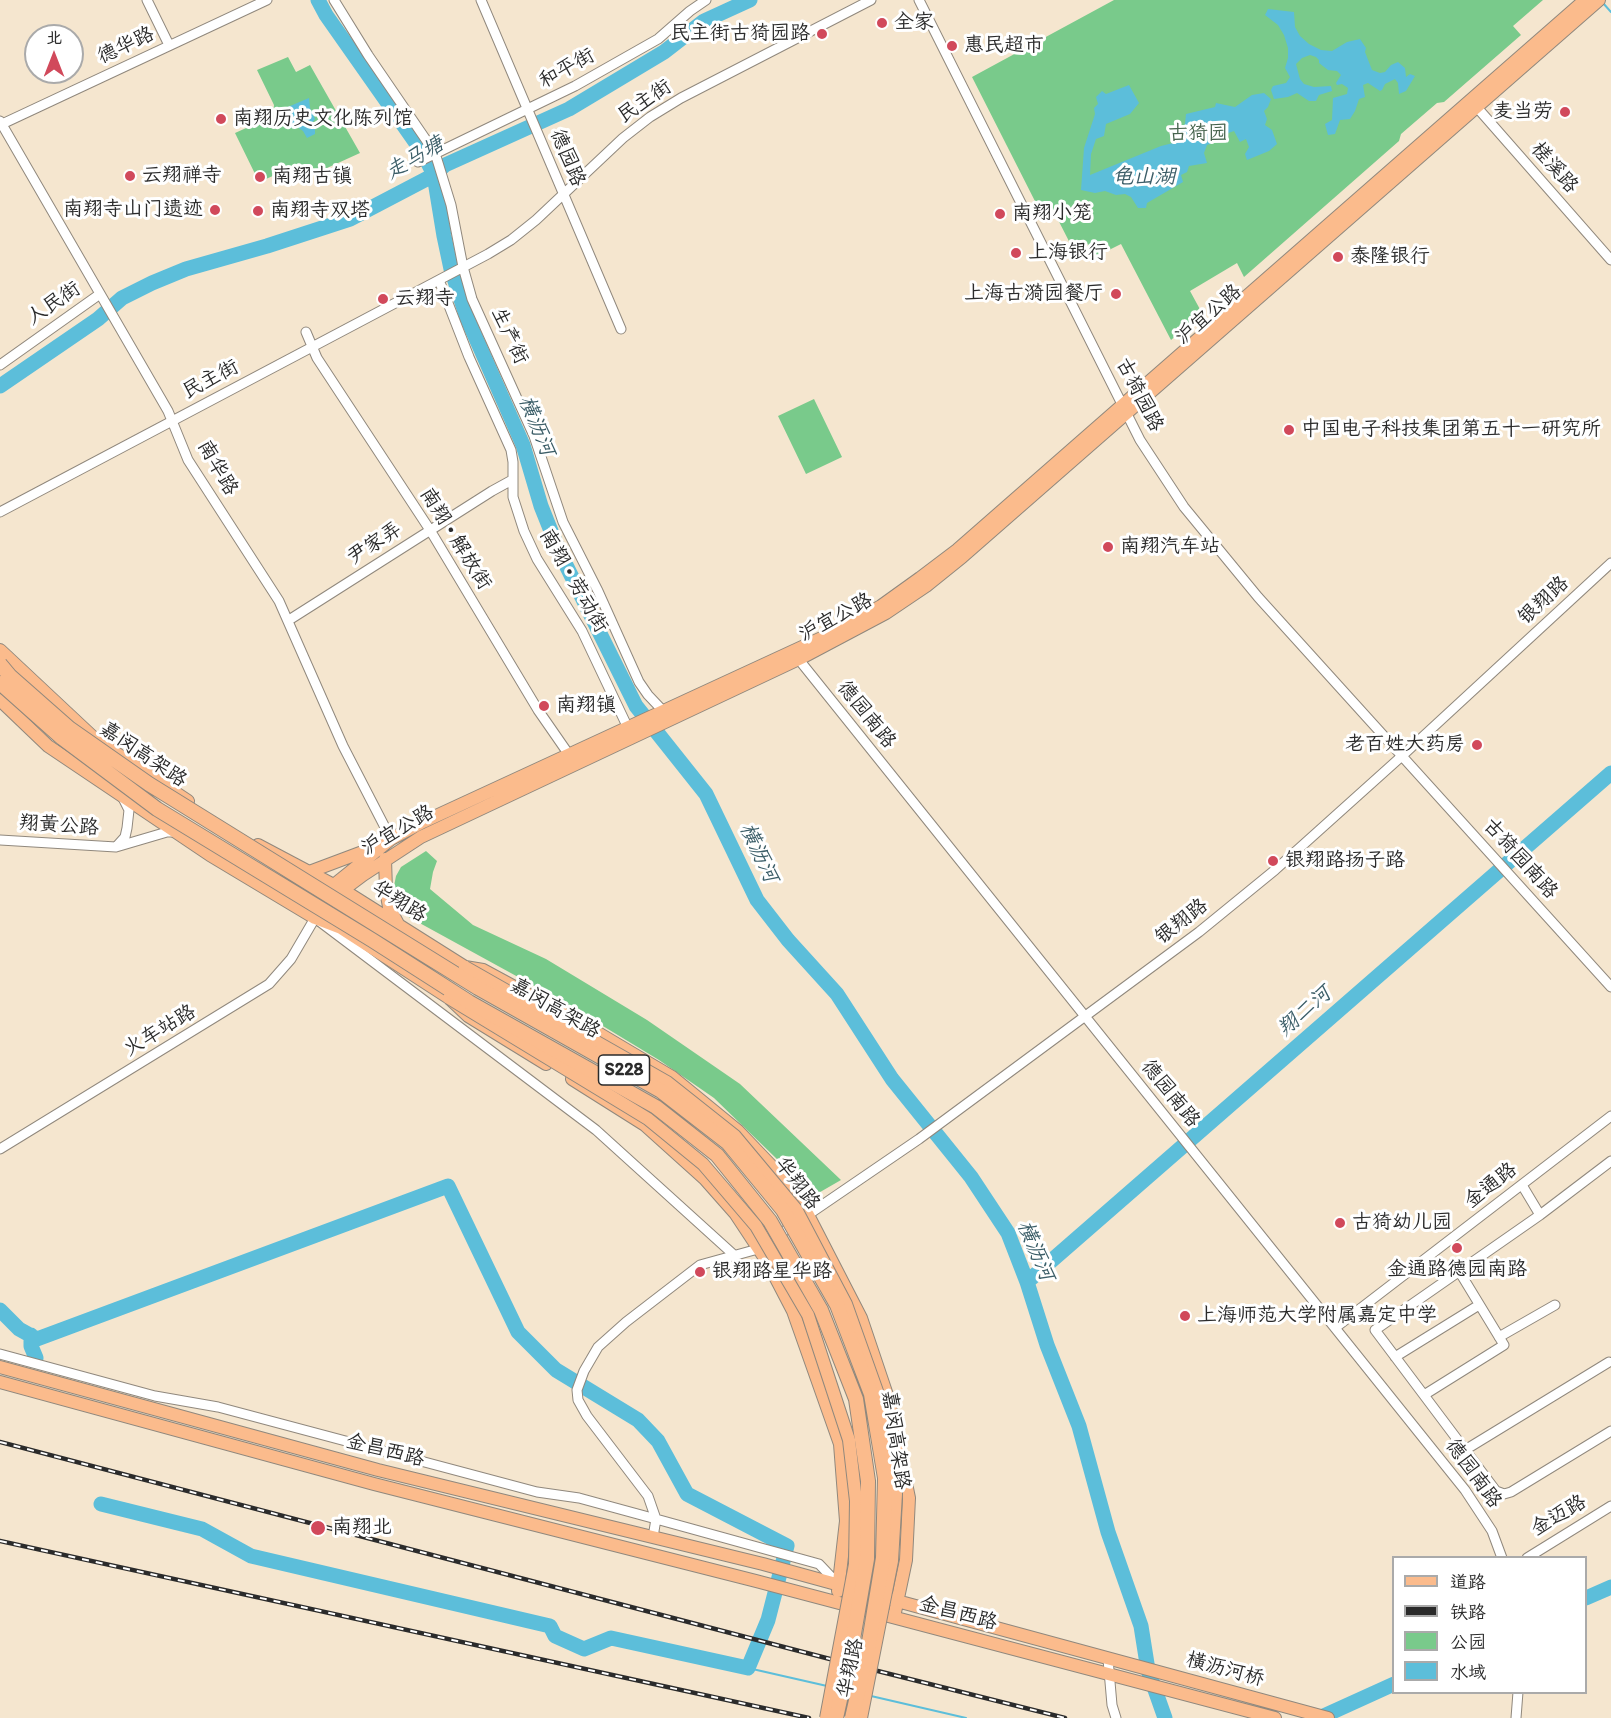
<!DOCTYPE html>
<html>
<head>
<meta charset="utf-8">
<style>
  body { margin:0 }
  #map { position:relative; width:1611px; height:1718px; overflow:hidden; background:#f5e6cf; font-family:Itim,"LXGW WenKai TC",sans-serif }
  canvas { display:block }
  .legend { position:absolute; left:1392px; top:1556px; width:195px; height:138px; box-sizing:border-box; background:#fff; border:2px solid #aaa; margin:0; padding:8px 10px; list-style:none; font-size:18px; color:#2b2b2b }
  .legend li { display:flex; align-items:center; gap:12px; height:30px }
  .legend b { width:30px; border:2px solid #aaa }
  .north { position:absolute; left:24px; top:24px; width:60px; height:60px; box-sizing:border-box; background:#fff; border:2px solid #aaa; border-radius:50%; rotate:0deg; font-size:16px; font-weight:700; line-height:24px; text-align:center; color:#2b2b2b }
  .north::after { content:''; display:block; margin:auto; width:21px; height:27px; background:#d1495b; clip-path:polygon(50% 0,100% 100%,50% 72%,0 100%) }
</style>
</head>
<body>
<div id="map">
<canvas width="1611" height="1718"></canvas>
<ul class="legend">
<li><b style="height:8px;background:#fbbb8c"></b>道路</li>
<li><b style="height:8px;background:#2b2b2b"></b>铁路</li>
<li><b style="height:16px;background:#79ca8b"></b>公园</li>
<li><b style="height:16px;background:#5cbeda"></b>水域</li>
</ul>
<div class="north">北</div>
</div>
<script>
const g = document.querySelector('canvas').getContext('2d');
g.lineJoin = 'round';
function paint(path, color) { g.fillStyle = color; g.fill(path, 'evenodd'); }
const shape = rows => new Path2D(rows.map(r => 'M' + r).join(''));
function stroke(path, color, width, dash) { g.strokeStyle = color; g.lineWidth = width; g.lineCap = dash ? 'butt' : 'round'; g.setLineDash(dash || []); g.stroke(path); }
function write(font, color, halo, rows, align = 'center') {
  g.font = font + ' Itim,"LXGW WenKai TC",sans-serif'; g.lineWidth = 6; g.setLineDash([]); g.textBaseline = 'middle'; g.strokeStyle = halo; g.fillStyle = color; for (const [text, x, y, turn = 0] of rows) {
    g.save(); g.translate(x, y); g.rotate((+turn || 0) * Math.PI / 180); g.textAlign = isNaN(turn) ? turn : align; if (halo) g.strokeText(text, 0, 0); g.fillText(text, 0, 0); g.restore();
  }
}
paint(shape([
  [1114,0,1543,0,1513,26,1521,35,1444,102,1437,103,1401,134,1399,141,1244,277,1237,263,1190,291,1202,313,1171,340,1121,244,1095,257,1088,244,1074,251,1052,208,1041,213,972,77],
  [288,57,296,72,310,65,360,153,305,178,298,165,259,182,235,133,273,116,274,105,257,70],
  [814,399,842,457,806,474,778,416],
  [426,851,437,861,433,872,430,889,473,925,546,959,647,1020,740,1084,841,1180,815,1195,806,1193,780,1162,714,1098,659,1060,560,1000,405,915,396,904,393,891,396,876,401,867]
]), '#79ca8b');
paint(shape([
  [1268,9,1294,12,1295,27,1300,36,1309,44,1321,50,1332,51,1347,42,1360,39,1366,48,1365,52,1372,70,1380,73,1385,72,1391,65,1398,62,1405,68,1406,77,1410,74,1415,76,1406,91,1399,94,1398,83,1395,79,1385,84,1382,90,1380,91,1368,83,1363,85,1365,97,1359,99,1355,111,1350,119,1340,120,1335,134,1328,135,1325,124,1332,120,1333,98,1347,94,1348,88,1342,84,1337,85,1336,83,1341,75,1337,71,1328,70,1319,63,1319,60,1316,57,1310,55,1302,58,1296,64,1300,79,1304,84,1314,87,1331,86,1332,91,1319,95,1316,101,1309,101,1297,93,1288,97,1274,99,1271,90,1273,86,1286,83,1290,77,1285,68,1288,58,1288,48,1284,35,1278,25,1265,15],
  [1129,85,1139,103,1130,114,1106,124,1104,136,1096,139,1091,154,1090,175,1161,146,1177,142,1178,130,1185,124,1186,114,1215,107,1216,103,1235,107,1252,95,1264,93,1271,99,1268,107,1264,111,1267,119,1265,125,1272,130,1277,144,1269,151,1247,160,1245,154,1249,147,1246,139,1240,142,1234,131,1223,135,1223,139,1207,145,1204,153,1207,163,1189,166,1187,172,1181,175,1183,182,1147,203,1146,208,1138,208,1131,197,1125,194,1116,195,1105,191,1095,193,1081,190,1084,148,1095,114,1094,108,1098,104,1096,97,1102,91,1106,94],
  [309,98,310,108,315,119,312,123,315,128,315,134,307,138,303,131,296,126,290,128,283,109]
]), '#5cbeda');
stroke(shape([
  [1603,3,1611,12],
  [748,1668,827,1686],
  [871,1696,966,1718]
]), '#5cbeda', 2);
stroke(shape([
  [318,0,326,15,423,153,434,175,444,236,451,269,467,318,523,445,541,506,559,551,636,706,706,794,757,900,788,940,837,994,892,1079,971,1177,1008,1233,1027,1282,1047,1345,1079,1426,1108,1532,1141,1626,1148,1670,1165,1718],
  [0,386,98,319,122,298,152,283,186,269,267,246,350,219,434,175,445,165,569,109,664,52,704,21,750,0],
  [1027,1282,1611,773],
  [0,1310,19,1329,37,1339,448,1186,518,1332,556,1370,638,1420,658,1441,687,1494,787,1546,768,1620,748,1668,611,1638,584,1649,555,1636,550,1626,251,1556,202,1529,101,1504],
  [31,1335,31,1346,36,1358],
  [1586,1598,1611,1587],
  [1319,1718,1394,1684]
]), '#5cbeda', 15);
const minor = shape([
  [147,0,169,45],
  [334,0,368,55,435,153,451,205,463,267,472,299,534,436,563,522,598,591,639,682,648,695,667,715],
  [481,0,621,329],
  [919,0,1140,440,1184,507,1258,597,1611,987],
  [1474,104,1611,260],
  [0,121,168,411,188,460,279,601,343,746,391,839],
  [0,125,267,0],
  [418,162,575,86,658,39,690,11,706,0],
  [439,280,469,357,511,450,513,462,513,497,524,531,537,559,582,631,628,728],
  [306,332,317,358,430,530,538,710,572,759],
  [0,365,100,294],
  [0,512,488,254,511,240,536,220,623,138,650,117,681,98,871,0],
  [289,620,492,491,512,480],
  [796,656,1465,1490,1492,1531,1502,1558],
  [122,796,129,810,127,828,125,837,116,847,167,832,176,832],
  [0,840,116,847],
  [0,1149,269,984,291,959,315,918,596,1130,734,1255],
  [1522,1185,1540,1215,1375,1330,1496,1491,1504,1494,1511,1492,1611,1431],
  [1540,1215,1611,1161],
  [1335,1328,1611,1116],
  [1499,1337,1555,1305],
  [0,1354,155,1396,218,1407,537,1492,579,1498,656,1519,819,1564,838,1584],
  [1395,1357,1479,1305],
  [1424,1395,1504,1345,1459,1271],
  [1465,1450,1609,1362],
  [653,1537,656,1519,648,1496,587,1416,578,1400,577,1390,584,1371,598,1347,626,1322,700,1265,758,1249,919,1139,1199,932,1275,870,1403,755,1611,563],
  [1527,1558,1611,1506],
  [1108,1659,1112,1705,1116,1718],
  [1516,1718,1518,1692]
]);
const major = shape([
  [0,650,95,739,188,801],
  [0,700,48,746,210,855,315,918,341,928,449,998,468,1016,546,1064],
  [258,845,343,890,465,967,483,970,581,1023,672,1077,738,1131,778,1173,808,1215,861,1318,889,1401,909,1498,906,1560,894,1617],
  [385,859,386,890,389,907,398,924],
  [309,872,373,848],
  [299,908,334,885,391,839,423,822,841,629,881,606,920,578,957,550,1585,0],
  [315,918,343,890,363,875,421,837,803,657,886,613,926,586,962,557,1599,0],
  [572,1079,645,1125,705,1179,735,1213,768,1263,793,1311,840,1444,846,1521,838,1591],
  [0,1367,378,1470,763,1564,858,1590],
  [0,1382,374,1484,756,1581,1275,1718],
  [875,1595,1328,1718]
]);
stroke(minor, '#90887d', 11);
stroke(major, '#90887d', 14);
stroke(minor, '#fff', 9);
stroke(major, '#fbbb8c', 12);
const rail = shape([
  [0,1442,826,1658,1065,1718],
  [0,1541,809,1718]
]);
stroke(rail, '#2b2b2b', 4.5);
stroke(rail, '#fff', 2, [7]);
const majorBridge = shape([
  [465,967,667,1082,735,1136,796,1209,846,1304,878,1394,896,1494,892,1561,861,1718],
  [449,998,648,1119,703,1164,756,1226,808,1315,849,1440,856,1501,855,1564,826,1718]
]);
const highwayBridge = shape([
  [0,664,10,676,69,728,149,784,478,988,661,1091,728,1143,783,1210,837,1305,871,1394,885,1478,883,1558,868,1648,852,1718],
  [0,683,62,738,157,809,372,940,469,1002,656,1107,717,1155,770,1221,821,1310,856,1399,868,1481,867,1559,852,1645,836,1718]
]);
stroke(majorBridge, '#90887d', 14, []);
stroke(highwayBridge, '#90887d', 16, []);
stroke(majorBridge, '#fbbb8c', 12);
stroke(highwayBridge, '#fbbb8c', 14);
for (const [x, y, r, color] of [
  [882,23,6,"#d1495b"],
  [822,34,6,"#d1495b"],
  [952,46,6,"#d1495b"],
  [1565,112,6,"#d1495b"],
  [221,119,6,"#d1495b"],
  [130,176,6,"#d1495b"],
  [260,177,6,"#d1495b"],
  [215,210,6,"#d1495b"],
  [258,211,6,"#d1495b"],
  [1000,214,6,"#d1495b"],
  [1016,253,6,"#d1495b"],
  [1338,257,6,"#d1495b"],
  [1116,294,6,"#d1495b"],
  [383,299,6,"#d1495b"],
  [1289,430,6,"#d1495b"],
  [1108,547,6,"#d1495b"],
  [544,706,6,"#d1495b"],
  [1477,745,6,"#d1495b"],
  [1273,861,6,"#d1495b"],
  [1340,1223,6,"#d1495b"],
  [1457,1248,6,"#d1495b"],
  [700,1272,6,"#d1495b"],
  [1185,1316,6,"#d1495b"],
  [318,1528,8,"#d1495b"]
]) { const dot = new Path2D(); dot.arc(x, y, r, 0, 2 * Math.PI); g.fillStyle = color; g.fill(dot); stroke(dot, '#fff', 2); }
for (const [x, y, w] of [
  [624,1070,51]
]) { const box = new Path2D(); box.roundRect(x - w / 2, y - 15, w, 30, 4.5); g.fillStyle = '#fff'; g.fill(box); stroke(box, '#2b2b2b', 1.5); }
write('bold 18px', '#2b2b2b', null, [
  ["S228",624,1070]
]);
write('20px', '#2b2b2b', '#fff', [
  ["全家",894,23],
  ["民主街古猗园路",810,34,"right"],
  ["惠民超市",964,46],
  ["麦当劳",1553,112,"right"],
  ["南翔历史文化陈列馆",233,119],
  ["云翔禅寺",142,176],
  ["南翔古镇",272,177],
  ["南翔寺山门遗迹",203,210,"right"],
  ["南翔寺双塔",270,211],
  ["南翔小笼",1012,214],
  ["上海银行",1028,253],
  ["泰隆银行",1350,257],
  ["上海古漪园餐厅",1104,294,"right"],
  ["云翔寺",395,299],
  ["中国电子科技集团第五十一研究所",1301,430],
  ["南翔汽车站",1120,547],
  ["南翔镇",556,706],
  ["老百姓大药房",1465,745,"right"],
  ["银翔路扬子路",1285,861],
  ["古猗幼儿园",1352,1223],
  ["金通路德园南路",1457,1270,"center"],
  ["银翔路星华路",712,1272],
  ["上海师范大学附属嘉定中学",1197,1316],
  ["南翔北",332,1528]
], 'left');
write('20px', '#2b2b2b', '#fff', [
  ["德华路",126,46,-25],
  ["和平街",567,69,-29],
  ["民主街",645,102,-34],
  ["德园路",567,158,67],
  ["槎溪路",1554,168,49],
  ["人民街",54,304,-34],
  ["沪宜公路",1209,315,-41],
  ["生产街",509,336,65],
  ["民主街",211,380,-28],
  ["古猗园路",1139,395,63],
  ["南华路",217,468,60],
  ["南翔 • 解放街",455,539,58],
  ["尹家弄",375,544,-33],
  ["南翔 • 劳动街",573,581,60],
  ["银翔路",1544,601,-43],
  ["沪宜公路",836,618,-28],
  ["德园南路",866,715,51],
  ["嘉闵高架路",143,755,34],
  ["翔黄公路",59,826,4],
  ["沪宜公路",398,831,-30],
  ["古猗园南路",1520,859,48],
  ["华翔路",399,902,32],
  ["银翔路",1182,922,-38],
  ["嘉闵高架路",555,1009,30],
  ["火车站路",160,1031,-31],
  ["德园南路",1170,1094,51],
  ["华翔路",797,1184,53],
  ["金通路",1491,1186,-38],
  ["嘉闵高架路",895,1440,82],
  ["金昌西路",385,1451,14],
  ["德园南路",1473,1474,54],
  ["金迈路",1559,1516,-31],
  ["金昌西路",958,1614,15],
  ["华翔路",851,1668,-78],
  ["横沥河桥",1225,1670,15]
]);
write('20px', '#46634d', '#fff', [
  ["古猗园",1198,134]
]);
write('italic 21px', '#3c5e68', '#fff', [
  ["走马塘",415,159,-30],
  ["龟山湖",1144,178],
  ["横沥河",536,426,68],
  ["横沥河",758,853,65],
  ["翔二河",1305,1012,-41],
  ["横沥河",1035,1251,67]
]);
</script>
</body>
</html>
